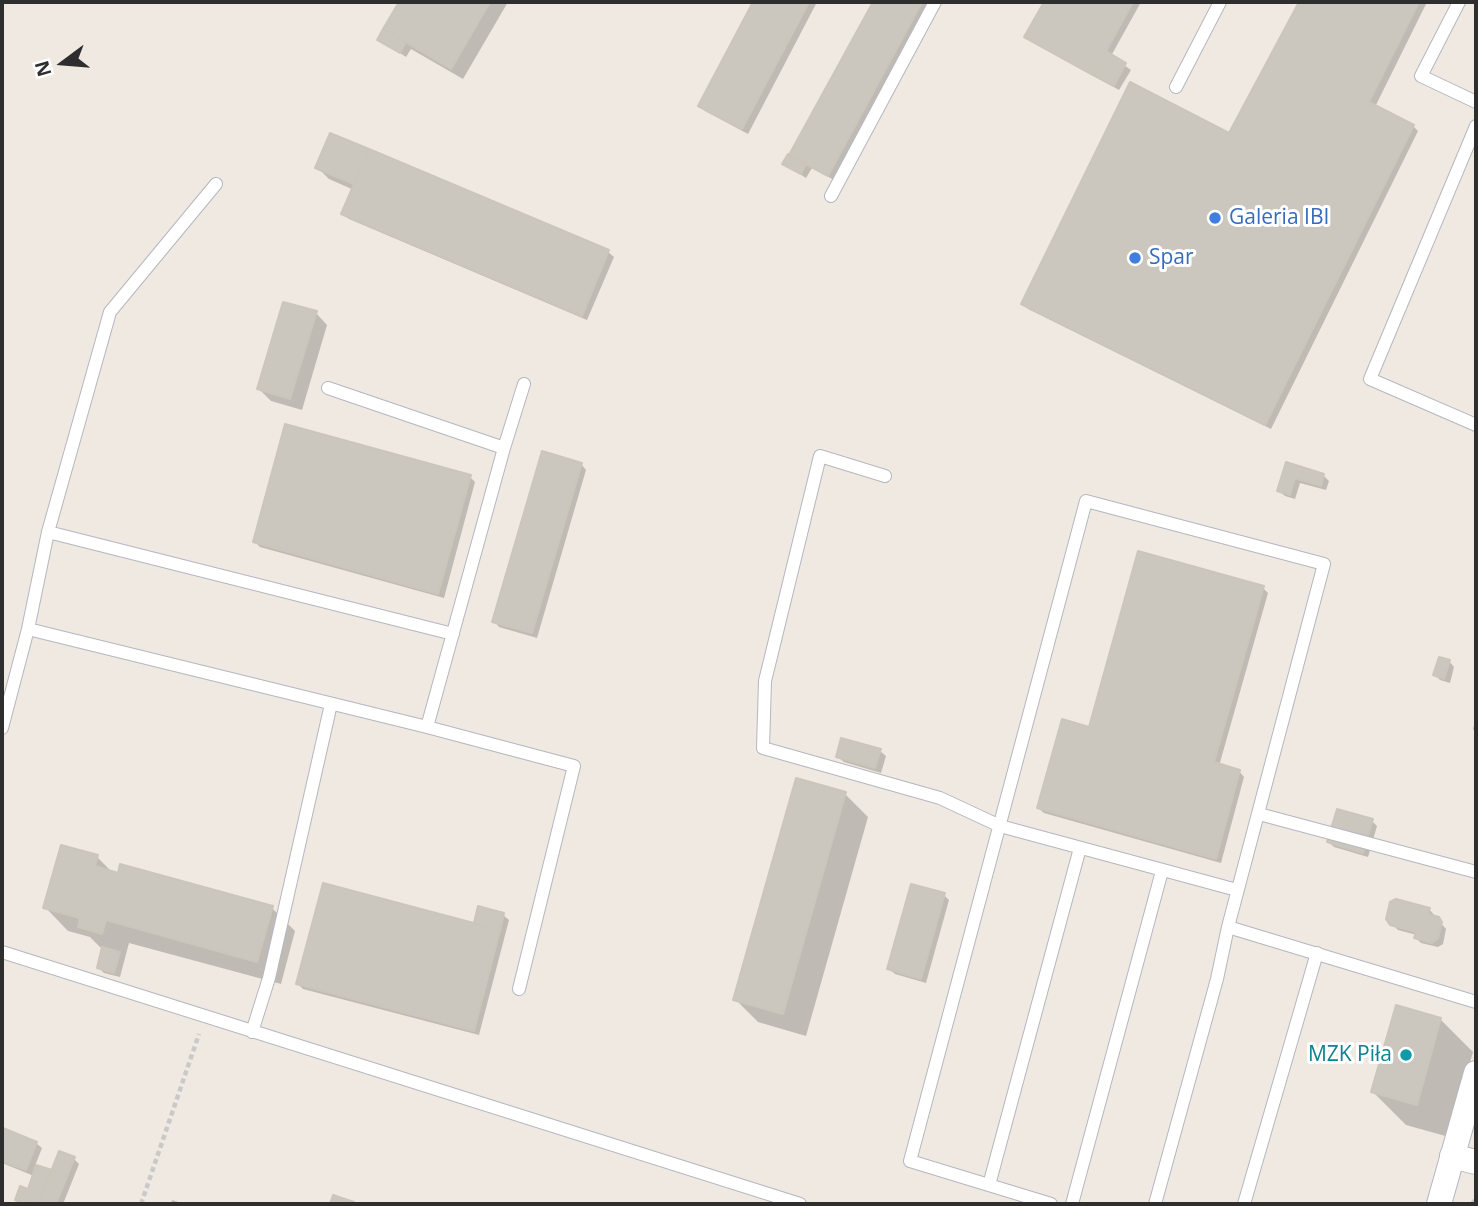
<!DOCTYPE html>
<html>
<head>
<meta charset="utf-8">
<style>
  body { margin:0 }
  #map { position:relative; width:1478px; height:1206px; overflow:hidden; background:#efe9e1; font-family:"Open Sans",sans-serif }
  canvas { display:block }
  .frame { position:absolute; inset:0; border:4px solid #2e2e2e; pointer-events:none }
  .north { position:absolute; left:28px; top:28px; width:70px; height:70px; -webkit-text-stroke:5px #fff; paint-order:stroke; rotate:254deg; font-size:19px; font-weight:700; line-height:28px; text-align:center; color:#2e2e2e }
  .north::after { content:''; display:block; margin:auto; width:24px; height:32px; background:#2e2e2e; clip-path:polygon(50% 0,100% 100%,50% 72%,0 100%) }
</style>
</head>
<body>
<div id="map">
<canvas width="1478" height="1206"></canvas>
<div class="frame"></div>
<div class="north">N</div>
</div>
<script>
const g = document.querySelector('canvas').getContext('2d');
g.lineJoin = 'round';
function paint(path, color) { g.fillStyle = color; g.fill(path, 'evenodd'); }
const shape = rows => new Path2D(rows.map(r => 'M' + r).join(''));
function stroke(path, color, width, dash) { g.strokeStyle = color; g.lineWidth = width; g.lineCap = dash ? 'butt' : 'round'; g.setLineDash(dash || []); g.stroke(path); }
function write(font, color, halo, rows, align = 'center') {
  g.font = font + ' "Open Sans",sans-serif'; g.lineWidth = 6; g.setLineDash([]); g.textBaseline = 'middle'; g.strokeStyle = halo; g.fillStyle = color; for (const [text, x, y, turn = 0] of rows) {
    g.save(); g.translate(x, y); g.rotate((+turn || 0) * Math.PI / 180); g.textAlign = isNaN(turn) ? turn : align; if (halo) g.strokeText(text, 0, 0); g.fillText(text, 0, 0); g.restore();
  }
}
paint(shape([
  [401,2,508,2,463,79,411,49,406,57,379,39],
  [755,2,817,2,748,134,705,111,700,106],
  [874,2,930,2,834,180,812,168,806,178,784,164,790,158],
  [1046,2,1141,2,1111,56,1131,70,1119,90,1032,42,1027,37],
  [1301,2,1427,2,1375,107,1413,126,1418,131,1271,429,1028,309,1023,303,1230,135],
  [371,151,608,252,614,257,587,320,349,219,343,214,354,190,329,179,317,167],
  [316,313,327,325,302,410,271,401,259,389],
  [581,464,586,470,537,638,499,627,494,621],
  [1287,464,1323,475,1329,481,1326,490,1300,483,1295,499,1285,496,1279,491],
  [470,477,475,482,444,598,260,547,255,542],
  [1263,588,1268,593,1219,766,1239,771,1244,777,1221,863,1044,813,1038,808,1090,729],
  [1449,661,1454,667,1450,683,1440,680,1435,675],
  [1476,717,1476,733,1473,729],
  [880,751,886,756,881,773,844,762,838,757],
  [845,794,868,817,806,1036,758,1022,735,999],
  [1372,821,1377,826,1368,857,1334,847,1329,842],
  [97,857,114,874,272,908,295,931,281,984,129,943,120,977,104,973,99,968,103,950,90,937,68,931,45,907],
  [944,895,949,900,926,983,895,974,889,969],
  [480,908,503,915,509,920,479,1035,303,989,298,984,475,925],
  [1429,909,1446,929,1443,944,1438,947,1421,943,1416,938,1417,935,1398,930,1392,924],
  [1440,1019,1473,1052,1449,1137,1406,1125,1373,1092],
  [4,1130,36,1143,42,1148,35,1166,53,1173,74,1159,79,1164,63,1204,22,1204,17,1199,29,1191,34,1176,2,1163],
  [172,1200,185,1204,171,1204]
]), '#0003');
const building = shape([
  [399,2,490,2,451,69,383,29,399,2],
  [753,2,809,2,742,129,698,106,753,2],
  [873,2,922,2,828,176,789,155,873,2],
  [1044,2,1133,2,1093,75,1024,37,1044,2],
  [1299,2,1419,2,1369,102,1414,125,1265,425,1021,304,1130,82,1229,133,1299,2],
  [383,29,406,42,400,53,377,40,383,29],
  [1106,51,1126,63,1114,86,1093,75,1106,51],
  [330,133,369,149,354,184,315,168,330,133],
  [369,149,609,250,582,316,341,214,369,149],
  [788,154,806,164,801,174,782,164,788,154],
  [283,302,317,311,290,399,257,389,283,302],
  [285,424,471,475,438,594,253,542,285,424],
  [542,451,582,463,532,633,492,622,542,451],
  [1286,462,1324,474,1321,486,1295,478,1290,495,1277,491,1286,462],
  [1138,551,1264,586,1214,762,1240,770,1216,859,1037,808,1062,719,1089,727,1138,551],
  [1439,657,1450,660,1444,679,1433,675,1439,657],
  [841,738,881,749,875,768,836,757,841,738],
  [796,778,846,792,783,1014,733,1000,796,778],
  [1337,809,1373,819,1363,853,1327,842,1337,809],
  [61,845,98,855,95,866,118,873,120,864,273,906,257,962,106,920,102,934,78,927,80,918,43,908,61,845],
  [323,883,500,930,474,1031,296,984,323,883],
  [911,884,945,893,921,979,887,969,911,884],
  [1396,899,1430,908,1428,914,1439,917,1442,922,1438,938,1432,943,1414,938,1416,932,1390,925,1386,919,1390,902,1396,899],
  [478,906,504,913,500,930,474,923,478,906],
  [102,947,120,952,114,973,97,968,102,947],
  [1396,1005,1441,1018,1417,1105,1371,1092,1396,1005],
  [3,1128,37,1142,26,1170,2,1161,3,1128],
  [59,1151,75,1157,56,1204,38,1204,59,1151],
  [36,1165,52,1170,38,1204,26,1204,15,1200,20,1186,28,1189,36,1165],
  [333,1195,354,1202,353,1204,330,1204,333,1195]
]);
paint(building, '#cbc7bf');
stroke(building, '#cbc5ba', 2);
const service = shape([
  [1459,2,1421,76,1476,102],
  [1176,87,1220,2],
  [1476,126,1370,379,1476,425],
  [831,196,935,2],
  [328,388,504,448],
  [885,476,820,456,765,681,763,748,940,798,1000,826,1237,890],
  [48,532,453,634],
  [28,629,427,727],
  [2,728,28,629,48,532,110,312,216,184],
  [1259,814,1476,872],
  [2,952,800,1204],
  [519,989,574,766,427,727,504,448,524,384],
  [252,1032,269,978,331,704],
  [989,1185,1080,848],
  [1051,1204,910,1161,1086,501,1324,564,1228,927,1476,1002],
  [1072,1204,1162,871],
  [1155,1204,1217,979,1228,927],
  [1244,1204,1317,953]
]);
const minor = shape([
  [1452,1156,1476,1162],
  [1439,1204,1476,1073]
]);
stroke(service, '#b4b7c1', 14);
stroke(minor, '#b4b7c1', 26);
stroke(shape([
  [141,1204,199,1034],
  [1472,1204,1476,1199]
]), '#c9c9c9', 4.5, [5, 3.5]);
stroke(service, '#fff', 12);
stroke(minor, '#fff', 24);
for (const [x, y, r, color] of [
  [1215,218,7,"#3f7fe0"],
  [1135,258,7,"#3f7fe0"],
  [1406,1055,7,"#0f9aa8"]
]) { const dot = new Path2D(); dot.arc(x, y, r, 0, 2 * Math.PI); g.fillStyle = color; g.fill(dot); stroke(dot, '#fff', 2.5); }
write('21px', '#366cbe', '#fff', [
  ["Galeria IBI",1229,218],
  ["Spar",1149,258]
], 'left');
write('21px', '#0d838f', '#fff', [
  ["MZK Piła",1392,1055]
], 'right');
</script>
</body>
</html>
